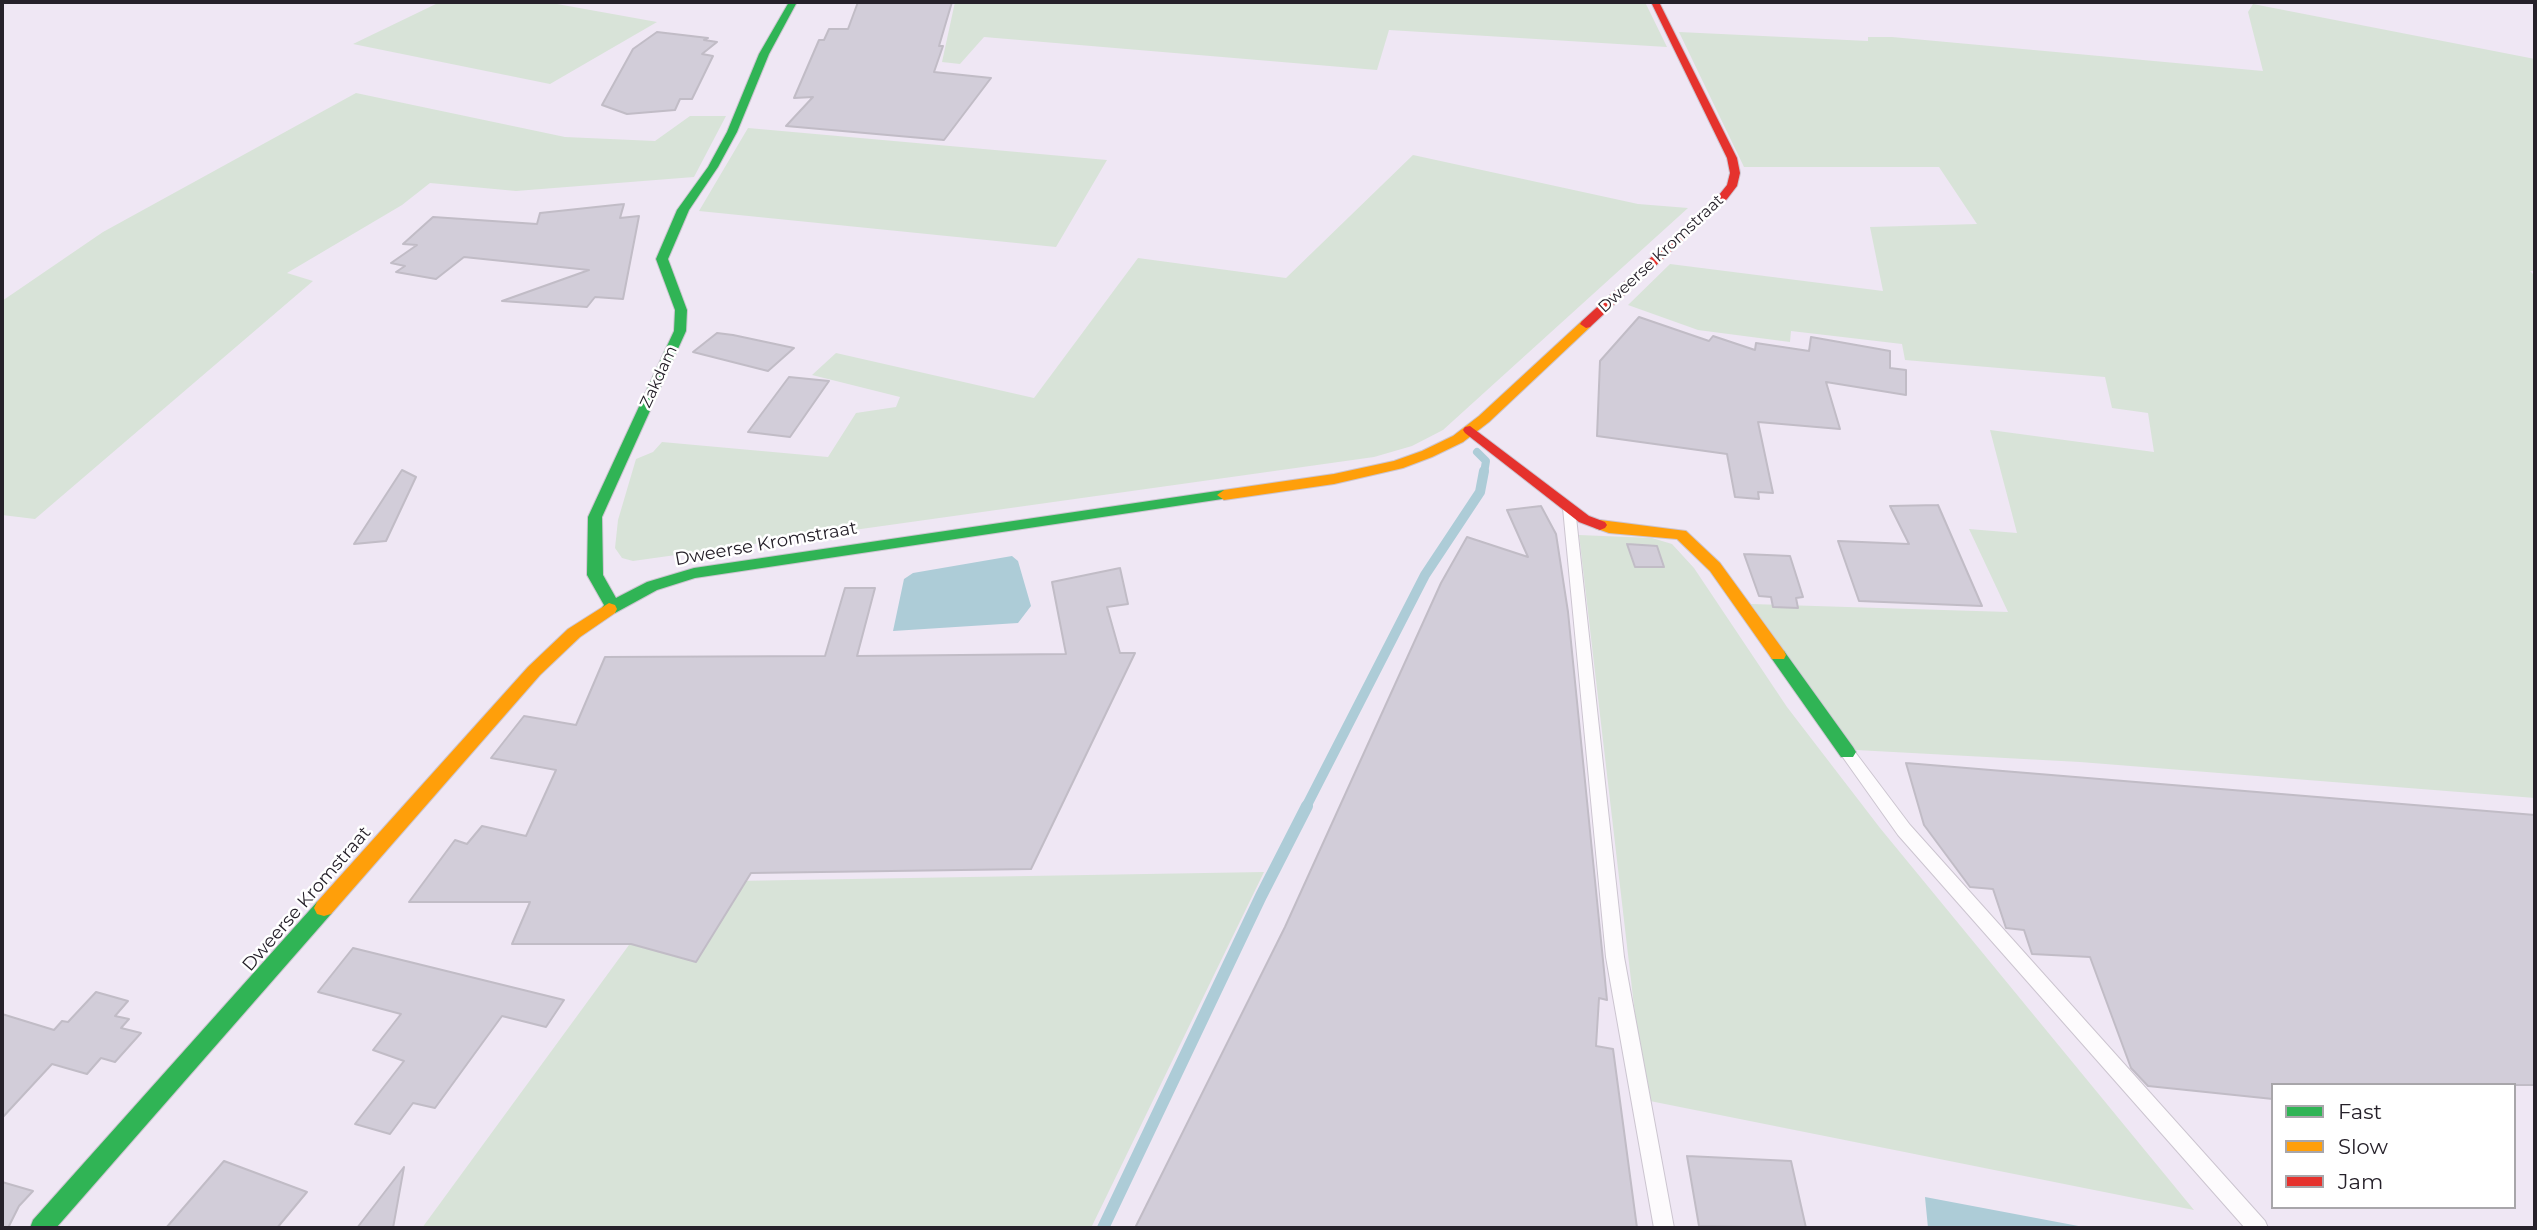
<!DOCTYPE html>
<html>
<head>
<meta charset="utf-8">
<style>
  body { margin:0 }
  #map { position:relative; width:2537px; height:1230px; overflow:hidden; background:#efe7f4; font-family:Montserrat,sans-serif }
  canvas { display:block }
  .frame { position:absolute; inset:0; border:4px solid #26212a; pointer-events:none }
  .legend { position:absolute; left:2271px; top:1083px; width:245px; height:126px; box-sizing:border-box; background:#fff; border:2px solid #a8a6aa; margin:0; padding:9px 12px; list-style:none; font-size:21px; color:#26212a }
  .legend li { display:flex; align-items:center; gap:14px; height:35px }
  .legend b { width:35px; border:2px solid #a8a6aa }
</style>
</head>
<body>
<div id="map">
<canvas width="2537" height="1230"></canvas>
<div class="frame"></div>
<ul class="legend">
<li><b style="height:9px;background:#30b455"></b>Fast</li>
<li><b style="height:9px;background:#ff9f0a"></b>Slow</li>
<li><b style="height:9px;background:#e5322d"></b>Jam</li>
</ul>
</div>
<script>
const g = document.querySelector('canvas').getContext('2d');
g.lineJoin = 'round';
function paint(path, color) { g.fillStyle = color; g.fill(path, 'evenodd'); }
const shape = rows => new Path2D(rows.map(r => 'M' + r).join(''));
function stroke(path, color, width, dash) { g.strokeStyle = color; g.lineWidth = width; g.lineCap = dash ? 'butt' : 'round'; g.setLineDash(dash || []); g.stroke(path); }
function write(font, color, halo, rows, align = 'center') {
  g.font = font + ' Montserrat,sans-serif'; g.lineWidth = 5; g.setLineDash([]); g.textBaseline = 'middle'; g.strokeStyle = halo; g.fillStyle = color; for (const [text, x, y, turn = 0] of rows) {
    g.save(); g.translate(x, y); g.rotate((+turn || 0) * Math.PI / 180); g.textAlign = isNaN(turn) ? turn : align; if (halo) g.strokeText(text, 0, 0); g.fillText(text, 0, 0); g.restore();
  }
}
paint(shape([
  [440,2,546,2,657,22,550,84,353,44],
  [955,2,1645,2,1667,47,1389,30,1377,70,984,37,960,64,942,62],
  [2253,4,2535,59,2535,271,2530,271,2535,276,2535,798,2080,762,1856,750,1751,604,2008,612,1969,529,2017,533,1990,430,2154,452,2148,413,2112,408,2105,377,1905,360,1902,344,1851,338,1791,331,1790,342,1698,330,1628,305,1670,264,1883,291,1870,227,1977,224,1939,167,1744,167,1679,32,1868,41,1868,37,1892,37,2263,71,2248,12],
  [356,93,565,137,655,141,690,116,726,116,694,177,516,191,430,183,402,205,287,273,313,281,35,519,2,515,2,301,103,232],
  [748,128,1107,160,1056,247,699,211],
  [1413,155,1638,204,1688,208,1443,430,1412,446,1374,457,633,561,622,558,615,548,618,520,636,459,653,452,662,442,828,457,856,413,896,407,900,397,812,375,836,353,1034,398,1138,258,1286,278],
  [1579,535,1652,538,1672,544,1694,568,1787,707,1880,828,2194,1210,1645,1100],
  [1264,872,1091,1228,422,1228,675,882]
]), '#d8e3d8');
paint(shape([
  [1012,556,1018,561,1031,606,1018,623,893,631,904,579,913,573],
  [1925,1197,2089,1228,1928,1228]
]), '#adccd7');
stroke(shape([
  [1477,452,1486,461,1484,473]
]), '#adccd7', 8);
stroke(shape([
  [1306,807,1425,575,1480,492,1484,471]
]), '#adccd7', 10);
stroke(shape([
  [1103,1228,1261,896,1307,806]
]), '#adccd7', 12);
const building = shape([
  [858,2,952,2,939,46,943,46,934,72,991,78,944,140,786,126,813,97,794,98,819,40,824,40,829,29,848,29,858,2],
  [657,32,708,38,704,40,717,42,702,54,713,56,692,99,680,99,675,110,627,114,602,105,633,49,657,32],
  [624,204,620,218,639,216,623,299,595,297,587,307,502,301,589,270,464,257,436,279,396,272,405,266,391,263,417,245,403,244,433,217,537,224,540,213,624,204],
  [1639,317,1709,341,1713,336,1755,350,1756,343,1809,351,1811,337,1890,351,1890,368,1906,370,1906,395,1826,382,1840,429,1758,422,1773,493,1758,492,1759,499,1735,497,1727,454,1597,436,1600,361,1639,317],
  [717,333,733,335,794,348,768,371,693,352,717,333],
  [789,377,829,381,790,437,748,432,789,377],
  [402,470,416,477,386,541,354,544,402,470],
  [1938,505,1982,606,1859,601,1838,541,1909,544,1890,506,1938,505],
  [1541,506,1556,534,1568,612,1607,1000,1599,998,1596,1046,1613,1049,1637,1228,1135,1228,1285,927,1441,583,1467,537,1528,557,1507,510,1541,506],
  [1627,544,1657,546,1664,567,1635,567,1627,544],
  [1744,554,1790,556,1803,597,1796,598,1798,608,1773,607,1771,597,1759,596,1744,554],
  [1120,568,1128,604,1107,607,1120,653,1135,653,1031,869,751,873,696,962,631,944,512,944,530,902,409,902,455,840,467,844,482,826,526,836,556,770,491,758,524,716,576,725,605,657,825,656,845,588,875,588,857,656,1066,654,1052,582,1120,568],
  [1906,763,2535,815,2535,1085,2273,1085,2273,1099,2148,1086,2131,1068,2090,957,2032,954,2024,930,2006,928,1993,889,1970,887,1924,825,1906,763],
  [353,948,564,1000,546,1027,502,1016,435,1108,413,1103,390,1134,355,1124,404,1061,373,1050,401,1014,318,992,353,948],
  [96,992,128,1001,115,1016,129,1019,121,1028,141,1033,115,1062,101,1058,87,1074,52,1064,2,1118,2,1014,54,1030,62,1021,68,1022,96,992],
  [1687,1156,1791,1161,1806,1228,1699,1226,1687,1156],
  [224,1161,307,1192,277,1228,166,1228,224,1161],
  [404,1167,393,1228,357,1228,404,1167],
  [2,1182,33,1191,19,1206,8,1228,2,1228,2,1182]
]);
paint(building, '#d2cdd9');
stroke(building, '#c1bcc6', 2);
const lane = shape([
  [1569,504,1575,508,1624,957,1674,1228,1654,1228,1606,957,1563,508,1569,504],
  [1847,746,1852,748,1910,825,2265,1221,2268,1228,2245,1228,1898,835,1842,756,1839,752,1842,748,1847,746]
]);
const fast = shape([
  [789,2,797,2,769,54,737,132,718,167,689,210,668,259,687,310,686,331,602,517,603,575,616,598,647,582,694,568,1224,490,1231,495,1229,498,695,578,657,590,615,613,603,613,601,609,604,605,587,575,588,517,674,331,675,310,656,259,677,210,708,167,727,132,759,54,789,2],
  [1778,649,1784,651,1853,747,1856,752,1853,757,1841,757,1772,659,1770,655,1772,651,1778,649],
  [324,900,331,902,334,908,331,914,56,1228,30,1228,33,1220,317,902,324,900]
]);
const slow = shape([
  [1586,320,1592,324,1590,327,1489,422,1463,442,1432,457,1403,468,1334,484,1224,500,1217,495,1224,490,1334,474,1394,461,1422,451,1453,436,1479,416,1582,321,1586,320],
  [1600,520,1686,531,1720,563,1784,651,1786,655,1784,659,1772,659,1710,571,1677,539,1609,533,1595,528,1593,525,1595,522,1600,520],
  [609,603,615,605,617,609,615,613,580,637,540,675,331,914,324,916,317,914,314,908,317,902,528,667,568,629,609,603]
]);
const jam = shape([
  [1651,2,1659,2,1737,158,1740,173,1737,186,1727,199,1590,327,1586,328,1580,324,1582,321,1719,195,1727,185,1730,173,1727,158,1651,2],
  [1470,426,1589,516,1605,522,1607,525,1605,528,1600,530,1579,522,1465,433,1463,430,1465,427,1470,426]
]);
stroke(lane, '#ccc5d0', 2);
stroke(fast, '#ccc5d0', 2);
stroke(slow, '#ccc5d0', 2);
stroke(jam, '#ccc5d0', 2);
paint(lane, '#fdfbfd');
paint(fast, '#30b455');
paint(slow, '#ff9f0a');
paint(jam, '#e5322d');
write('16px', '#26212a', '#fff', [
  ["Dweerse Kromstraat",1661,254,-43],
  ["Zakdam",659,377,-65]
]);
write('18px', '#26212a', '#fff', [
  ["Dweerse Kromstraat",766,544,-10],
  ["Dweerse Kromstraat",307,899,-49]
]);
</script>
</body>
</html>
